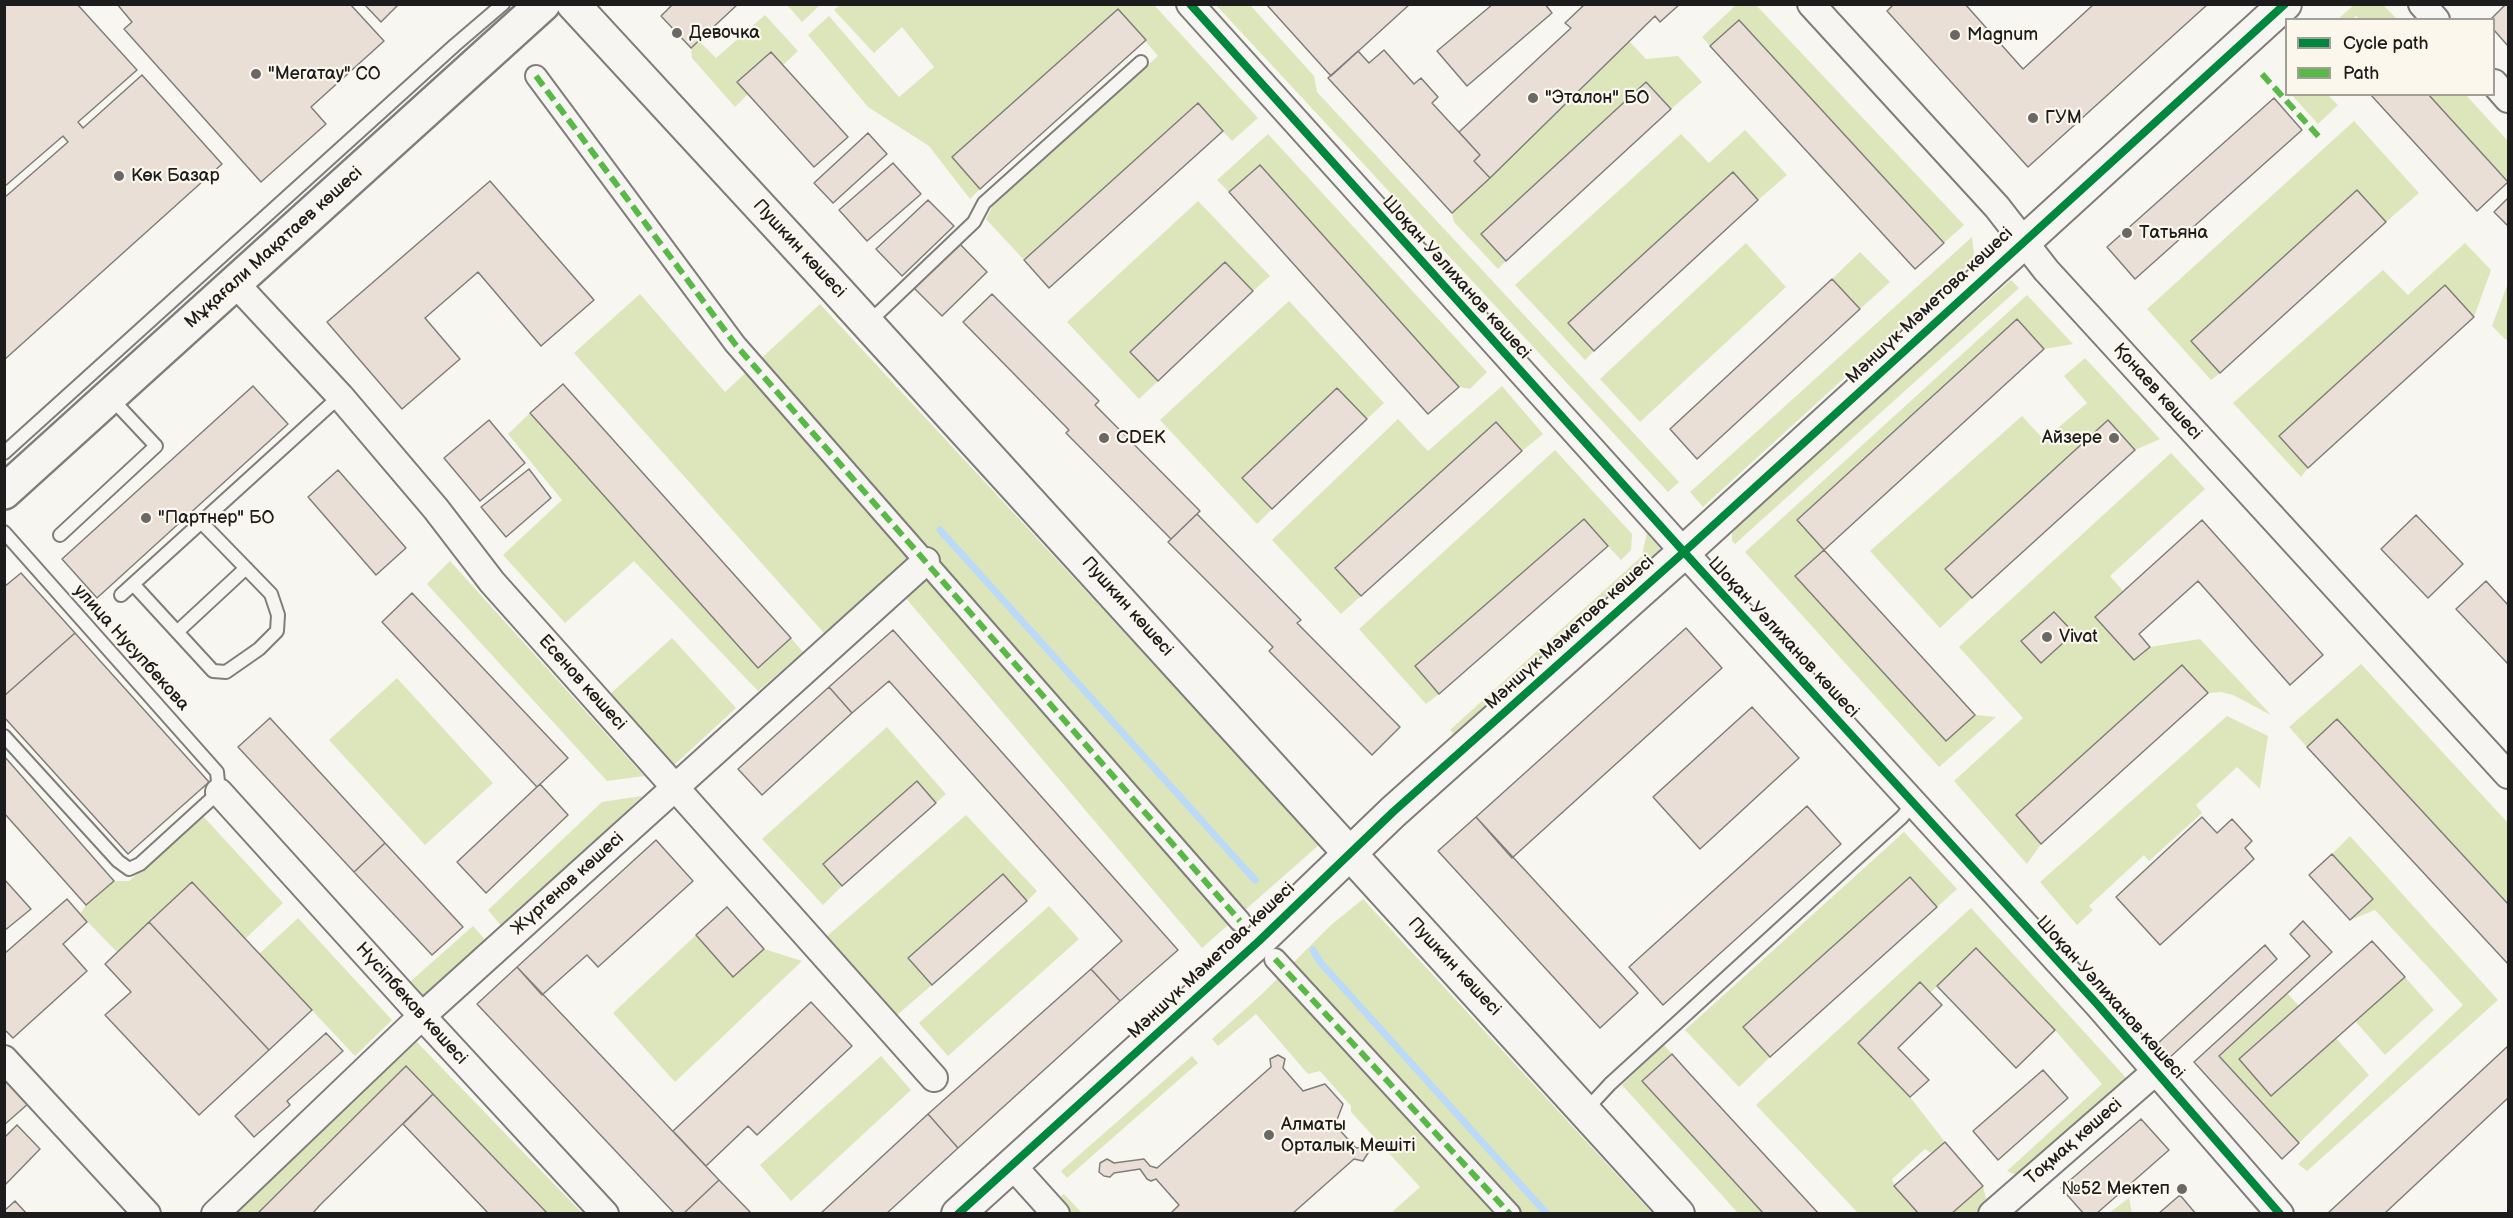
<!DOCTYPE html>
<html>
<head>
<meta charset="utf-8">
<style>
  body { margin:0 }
  #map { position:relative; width:2513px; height:1218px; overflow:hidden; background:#f8f6f0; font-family:"Balsamiq Sans",sans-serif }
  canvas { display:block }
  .frame { position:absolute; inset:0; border:6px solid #1c1c1c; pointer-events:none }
  .legend { position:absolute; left:2285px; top:18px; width:210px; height:78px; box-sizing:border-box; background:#fbf7ec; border:2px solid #a29f99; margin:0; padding:8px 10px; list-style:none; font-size:18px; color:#1c1c1c }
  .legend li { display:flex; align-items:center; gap:12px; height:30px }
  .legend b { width:30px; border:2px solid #a29f99 }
</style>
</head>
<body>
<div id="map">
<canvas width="2513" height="1218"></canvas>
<div class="frame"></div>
<ul class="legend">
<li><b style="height:8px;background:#00873e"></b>Cycle path</li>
<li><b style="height:8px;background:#58b947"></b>Path</li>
</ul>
</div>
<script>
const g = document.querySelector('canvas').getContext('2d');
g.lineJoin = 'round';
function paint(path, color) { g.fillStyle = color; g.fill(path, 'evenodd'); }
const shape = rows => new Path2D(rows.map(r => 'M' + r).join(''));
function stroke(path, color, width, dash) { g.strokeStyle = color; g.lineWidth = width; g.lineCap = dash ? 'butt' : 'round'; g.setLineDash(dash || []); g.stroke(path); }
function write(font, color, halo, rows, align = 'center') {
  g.font = font + ' "Balsamiq Sans",sans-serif'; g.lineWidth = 4.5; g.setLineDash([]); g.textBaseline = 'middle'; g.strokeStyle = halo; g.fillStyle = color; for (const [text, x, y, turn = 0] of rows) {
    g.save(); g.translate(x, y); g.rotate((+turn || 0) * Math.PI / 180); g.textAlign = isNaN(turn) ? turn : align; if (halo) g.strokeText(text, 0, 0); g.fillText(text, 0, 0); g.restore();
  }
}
paint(shape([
  [787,5,820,5,802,22],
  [840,5,1154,5,1258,118,1232,141,1197,103,1024,260,986,219,993,205,1158,56,1118,9,953,157,980,189,970,199,929,146,868,107,808,35,829,16,899,97,934,67,902,27,874,53,834,10],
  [1216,5,1250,5,1314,76,1317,92,1679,482,1668,492],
  [1736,5,1756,5,1964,225,1944,243,1739,20,1710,46,1702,37],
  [2354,5,2383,5,2397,19,2359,19,2356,16,2352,19,2338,19],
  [765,15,798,51,783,65,771,52,738,82,748,94,735,107,692,58,691,48,699,41,716,58],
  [1629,41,1646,59,1678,56,1702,82,1671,109,1645,82,1481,234,1506,261,1498,269,1454,222,1452,213,1490,178],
  [2292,95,2328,95,2338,105,2318,124],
  [2428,95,2466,95,2508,141,2508,181],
  [2354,121,2419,193,2386,222,2357,190,2191,341,2220,373,2211,380,2147,309],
  [1745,130,1787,175,1758,200,1733,173,1569,324,1594,351,1585,360,1515,285,1681,134,1709,163],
  [1268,134,1487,372,1470,389,1459,387,1260,165,1229,192,1217,180],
  [1198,201,1270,276,1253,291,1225,262,1131,352,1158,381,1139,399,1067,322],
  [1972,237,1974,254,1968,265,1703,507,1690,492],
  [1746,243,1786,287,1640,422,1600,379],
  [2465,243,2491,270,2474,317,2444,285,2280,436,2308,468,2301,477,2233,403,2383,270,2408,295],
  [1860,252,1890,282,1860,309,1832,279],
  [2011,280,2019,288,1735,544,1732,541,1732,533,1749,512],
  [2508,283,2508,338,2506,340,2492,326],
  [640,294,725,392,820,304,1320,844,1202,948,888,577,824,633,574,353],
  [2027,295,2073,344,2044,349,2017,319,1824,550,1796,575,1946,741,1975,715,1996,717,1939,767,1745,552],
  [1289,301,1384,403,1367,419,1337,388,1243,478,1272,509,1257,524,1160,420],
  [2085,358,2160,439,2135,450,2108,421,1945,569,1972,598,1940,628,1870,551,2022,416,2044,440,2087,403,2064,376],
  [1502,386,1543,434,1522,451,1496,423,1335,567,1361,596,1341,614,1272,540,1398,419,1428,451],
  [530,413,757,667,791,638,803,652,758,691,634,561,565,623,503,555,562,500,508,434],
  [1555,450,1632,534,1631,550,1621,560,1583,519,1415,666,1439,694,1426,704,1359,629],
  [2171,453,2205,489,2110,576,2123,591,2095,617,2134,660,2150,647,2200,639,2271,715,2233,695,2221,692,2208,693,2182,665,2016,815,2041,844,2027,864,1954,781,2023,718,1959,647],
  [1647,532,1660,548,1656,562,1458,739,1450,730,1642,556],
  [450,561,644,776,607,781,427,584],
  [672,638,736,708,672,767,607,697],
  [2361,664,2508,823,2508,904,2337,720,2307,747,2289,727],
  [397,678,493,783,425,845,329,740],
  [2227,716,2268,736,2260,789,2237,767,2196,805,2202,813,2149,861,2144,855,2089,906,2093,910,2077,925,2040,882],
  [887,727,946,794,936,803,916,781,823,864,842,886,823,905,762,839],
  [642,796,503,928,488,910,602,802],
  [966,815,1037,891,1027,901,1002,874,908,958,932,985,897,1015,826,937],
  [203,816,283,903,245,939,192,882,117,952,80,914,86,905,114,881,129,881],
  [1904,832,1957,889,1937,907,1910,877,1743,1027,1770,1057,1739,1087,1685,1030],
  [2350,836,2498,1000,2307,1171,2298,1164,2463,1005,2375,910,2350,920,2332,854],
  [1363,899,1652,1213,1391,1213,1420,1187,1351,1112,1351,1106,1320,1071,1308,1074,1256,1014,1218,1046,1212,1039,1263,993,1331,925],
  [1049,906,1079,939,948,1056,919,1023],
  [1971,908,2129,1081,2020,1177,2007,1171,2102,1084,2055,1030,1976,949,1930,993,1920,983,1858,1042,1910,1097,1945,1142,1931,1153,1925,1149,1892,1179,1895,1186,1919,1213,1858,1213,1756,1105],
  [298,918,392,1020,355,1056,259,954],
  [473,926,488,943,426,999,411,981],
  [696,935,733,977,764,949,802,961,675,1082,613,1013],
  [2405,977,2434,1010,2385,1055,2355,1021],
  [2287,993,2299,1006,2239,1059,2271,1095,2336,1038,2369,1075,2299,1143,2219,1056],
  [412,1037,582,1213,548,1213,406,1066,257,1213,230,1214],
  [1664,1045,1672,1054,1642,1082,1764,1213,1738,1213,1622,1085],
  [881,1056,911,1090,791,1201,760,1165],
  [1192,1056,1198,1063,1067,1178,1061,1171],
  [1983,1186,1987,1203,1975,1213,1951,1214],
  [1064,1194,1082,1213,1070,1213,1057,1200],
  [2129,1198,2132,1213,2109,1213]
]), '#dce6ba');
stroke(shape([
  [940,530,1255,880],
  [1313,950,1320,962,1547,1214]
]), '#bbd9f8', 7);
const building = shape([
  [4,4,77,4,137,70,78,122,83,128,142,75,222,164,4,360,4,198,68,142,63,136,4,187,4,4],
  [117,4,350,4,384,41,311,107,326,124,261,182,124,29,132,22,117,4],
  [364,4,399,4,381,22,364,4],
  [673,4,738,4,691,48,661,16,673,4],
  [1266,4,1410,4,1331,76,1266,4],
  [1493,4,1545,4,1552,13,1467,86,1437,51,1493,4],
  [1585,4,1680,4,1660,22,1655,16,1490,178,1474,161,1480,155,1459,132,1571,28,1565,23,1585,4],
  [1894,4,1965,4,2023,69,2094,4,2208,4,2028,167,1887,11,1894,4],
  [2506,4,2508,4,2508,46,2494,30,2494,20,2490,20,2506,4],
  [1118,9,1146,40,980,189,952,157,1118,9],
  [1739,20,1944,243,1915,269,1710,46,1739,20],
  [1384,50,1414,84,1421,78,1438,97,1432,103,1480,155,1474,161,1490,178,1452,213,1328,78,1358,51,1369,63,1384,50],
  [771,52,848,137,814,167,737,82,771,52],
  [1646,82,1671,109,1506,261,1481,234,1646,82],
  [2370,94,2428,94,2508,182,2477,211,2370,94],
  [2274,98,2302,130,2135,279,2107,247,2274,98],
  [1198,103,1223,131,1049,288,1024,260,1198,103],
  [868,133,887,154,833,203,814,183,868,133],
  [893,163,921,194,867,241,839,210,893,163],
  [1260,165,1459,387,1428,414,1229,192,1260,165],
  [1733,172,1758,200,1594,351,1568,323,1733,172],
  [490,181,594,300,541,346,478,272,425,318,460,359,402,409,327,322,490,181],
  [2357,190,2386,222,2220,373,2191,341,2357,190],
  [2508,198,2508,226,2494,212,2508,198],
  [928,200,954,226,902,276,876,249,928,200],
  [957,241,987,272,942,316,912,286,957,241],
  [1225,262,1253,291,1158,381,1130,352,1225,262],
  [1832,279,1860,309,1697,459,1670,429,1832,279],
  [2445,285,2474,317,2308,468,2279,436,2445,285],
  [992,294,1099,401,1095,405,1200,511,1171,539,1066,433,1069,430,963,322,992,294],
  [2017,319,2044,349,1824,550,1797,520,2017,319],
  [563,384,791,638,758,668,530,413,563,384],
  [253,386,288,424,97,598,62,559,253,386],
  [1337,388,1367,419,1272,509,1242,478,1337,388],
  [489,420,525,463,480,501,444,458,489,420],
  [2108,420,2135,450,1972,598,1945,569,2108,420],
  [1496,422,1522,451,1361,596,1335,568,1496,422],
  [529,469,551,498,506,537,481,507,529,469],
  [338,470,406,548,376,575,308,497,338,470],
  [1197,514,1301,620,1297,623,1400,727,1372,755,1269,651,1273,647,1168,542,1197,514],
  [2416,515,2463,564,2428,598,2381,549,2416,515],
  [1584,519,1608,546,1439,694,1415,666,1584,519],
  [2202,520,2323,655,2290,685,2198,581,2139,634,2150,647,2134,660,2095,617,2202,520],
  [1824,550,1975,715,1946,741,1795,576,1824,550],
  [21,573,75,633,4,696,4,587,21,573],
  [2486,581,2508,605,2508,664,2456,609,2486,581],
  [412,593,568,758,537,787,382,622,412,593],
  [2054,612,2074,633,2041,663,2021,641,2054,612],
  [1686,628,1722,668,1512,858,1476,817,1686,628],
  [893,630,1178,950,1120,1001,1091,969,1122,941,889,681,852,713,829,687,893,630],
  [75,633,209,782,128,854,4,717,4,696,75,633],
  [2182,665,2208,693,2041,844,2016,815,2182,665],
  [829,687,852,713,762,795,738,769,829,687],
  [1752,707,1799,758,1700,849,1653,797,1752,707],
  [270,718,385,843,354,872,238,747,270,718],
  [2337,719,2508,904,2508,964,2307,747,2337,719],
  [4,756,114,881,86,905,4,813,4,756],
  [917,781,936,803,842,886,823,864,917,781],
  [540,784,568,815,486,893,457,862,540,784],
  [1807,806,1841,844,1663,1005,1629,967,1807,806],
  [1476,817,1638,993,1600,1028,1438,851,1476,817],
  [2202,817,2217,833,2232,819,2252,841,2245,848,2254,859,2160,945,2116,897,2202,817],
  [656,840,693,881,598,967,587,955,542,995,517,967,656,840],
  [385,843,463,927,432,955,354,872,385,843],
  [2332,854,2373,899,2350,920,2309,875,2332,854],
  [1003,874,1027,901,932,985,908,958,1003,874],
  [1910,877,1937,907,1770,1057,1743,1027,1910,877],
  [4,879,31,909,4,931,4,879],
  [192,882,312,1010,269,1050,149,922,192,882],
  [67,899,87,922,63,944,87,971,13,1038,4,1029,4,954,67,899],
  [727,907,764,949,733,977,696,935,727,907],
  [2303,921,2332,952,2219,1056,2299,1143,2282,1159,2194,1062,2310,956,2290,934,2303,921],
  [149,922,269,1050,199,1115,105,1015,131,992,105,964,149,922],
  [2372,941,2405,977,2271,1096,2239,1059,2372,941],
  [2265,945,2277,959,2168,1059,2156,1045,2265,945],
  [1976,948,2055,1030,2016,1068,1937,986,1976,948],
  [517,967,719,1180,683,1214,675,1214,477,1004,517,967],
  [1091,969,1120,1001,958,1148,928,1114,1091,969],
  [1920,982,1942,1005,1898,1048,1929,1080,1910,1097,1858,1043,1920,982],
  [811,1002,852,1046,757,1135,748,1126,706,1166,673,1131,811,1002],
  [326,1033,343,1051,287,1101,290,1105,254,1137,235,1116,326,1033],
  [2508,1046,2508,1098,2384,1214,2327,1214,2508,1046],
  [1672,1054,1689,1073,1819,1214,1764,1214,1642,1081,1672,1054],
  [1278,1055,1285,1059,1283,1068,1303,1091,1325,1084,1343,1104,1335,1125,1356,1148,1364,1147,1368,1153,1363,1161,1354,1159,1292,1214,1170,1214,1179,1205,1156,1179,1151,1181,1147,1179,1140,1169,1114,1173,1110,1177,1104,1176,1099,1172,1100,1163,1107,1159,1114,1163,1144,1159,1150,1166,1157,1168,1271,1067,1270,1059,1278,1055],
  [406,1066,433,1094,320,1205,312,1214,257,1214,406,1066],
  [2043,1070,2068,1098,1998,1160,1973,1131,2043,1070],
  [4,1077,29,1103,4,1125,4,1077],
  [433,1094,548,1214,489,1214,403,1124,433,1094],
  [928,1114,958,1148,886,1214,820,1214,928,1114],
  [2141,1119,2169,1150,2096,1214,2084,1214,2061,1188,2141,1119],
  [17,1125,40,1149,4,1186,4,1138,17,1125],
  [1945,1142,1983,1186,1951,1214,1919,1214,1894,1186,1945,1142],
  [719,1180,752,1214,683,1214,719,1180],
  [2180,1195,2196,1214,2158,1214,2180,1195],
  [15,1201,27,1214,4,1214,4,1211,15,1201]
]);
paint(building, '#eadfd7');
stroke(building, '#7f7e7b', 1.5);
const service = shape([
  [868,323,974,222,984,203,1141,62],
  [4,453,455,45,503,4],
  [4,532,217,772,219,792,140,864,129,869,118,861,4,736],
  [60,535,156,446,110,397],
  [133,584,213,671,226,672,259,649,277,631,278,615,271,594,201,522],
  [121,595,340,396],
  [177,632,246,568],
  [1585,1111,1610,1084,1902,817,1914,802]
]);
const pedestrian = shape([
  [536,76,735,344,1240,921],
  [1275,959,1510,1214]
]);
const minor = shape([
  [1190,4,1684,552,2098,1005,2280,1214],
  [1811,4,1997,207,2046,270,2508,775],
  [2422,4,2436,20],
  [2494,83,2508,99],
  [235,283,340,396,436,509,492,582,934,1078],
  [219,792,422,1016,605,1214],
  [4,1059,147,1214],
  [1011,1164,1056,1214],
  [215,1214,422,1016,926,561],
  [1992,1214,2156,1071]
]);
const tertiary = shape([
  [573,4,824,276,1678,1214],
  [958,1214,1259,941,1393,812,1684,552,2285,4]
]);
const secondary = shape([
  [4,492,543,4]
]);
stroke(service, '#7f7e7b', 16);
stroke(pedestrian, '#7f7e7b', 24);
stroke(minor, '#7f7e7b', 30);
stroke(tertiary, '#7f7e7b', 36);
stroke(secondary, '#7f7e7b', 38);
stroke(service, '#f6f5f1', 12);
stroke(pedestrian, '#f6f5f1', 20);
stroke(minor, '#f6f5f1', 26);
stroke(tertiary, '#f6f5f1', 32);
stroke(secondary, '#f6f5f1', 33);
stroke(shape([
  [2262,74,2320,138],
  [536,76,735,344,1240,921],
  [1275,959,1510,1214]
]), '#58b947', 6, [12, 6]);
stroke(shape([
  [1190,4,1684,552,2098,1005,2280,1214],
  [958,1214,1259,941,1393,812,1684,552,2285,4]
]), '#00873e', 8);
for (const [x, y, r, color] of [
  [677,33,6,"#696866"],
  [1955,35,6,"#696866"],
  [256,74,6,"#696866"],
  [1533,98,6,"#696866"],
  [2033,118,6,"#696866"],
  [119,176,6,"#696866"],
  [2127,233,6,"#696866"],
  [1104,438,6,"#696866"],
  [2114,438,6,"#696866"],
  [146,518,6,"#696866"],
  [2047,637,6,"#696866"],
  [1269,1135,6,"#696866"],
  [2182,1189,6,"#696866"]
]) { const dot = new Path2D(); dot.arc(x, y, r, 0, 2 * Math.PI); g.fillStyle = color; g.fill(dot); stroke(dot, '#fbf7ec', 2); }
write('18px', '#1c1c1c', '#fbf7ec', [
  ["Девочка",689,33],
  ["Magnum",1967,35],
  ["\"Мегатау\" СО",268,74],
  ["\"Эталон\" БО",1545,98],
  ["ГУМ",2045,118],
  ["Көк Базар",131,176],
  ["Татьяна",2139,233],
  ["CDEK",1116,438],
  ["Айзере",2102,438,"right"],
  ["\"Партнер\" БО",158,518],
  ["Vivat",2059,637],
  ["Алматы",1281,1125],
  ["Орталық Мешіті",1281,1146],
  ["№52 Мектеп",2170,1189,"right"]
], 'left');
write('18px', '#1c1c1c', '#fbf7ec', [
  ["Мұқағали Мақатаев көшесі",274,248,-42],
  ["Пушкин көшесі",799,249,47],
  ["Шоқан Уәлиханов көшесі",1456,278,48],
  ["Мәншүк Мәметова көшесі",1930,306,-43],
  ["Қонаев көшесі",2157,392,48],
  ["Пушкин көшесі",1127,607,48],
  ["Мәншүк Мәметова көшесі",1570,633,-42],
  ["Шоқан Уәлиханов көшесі",1783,638,47],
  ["улица Нусупбекова",131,648,48],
  ["Есенов көшесі",582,683,48],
  ["Жүргенов көшесі",568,884,-42],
  ["Мәншүк Мәметова көшесі",1212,961,-43],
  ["Пушкин көшесі",1454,967,47],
  ["Шоқан Уәлиханов көшесі",2110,998,48],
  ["Нүсіпбеков көшесі",411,1004,48],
  ["Тоқмақ көшесі",2074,1142,-41]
]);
</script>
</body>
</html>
